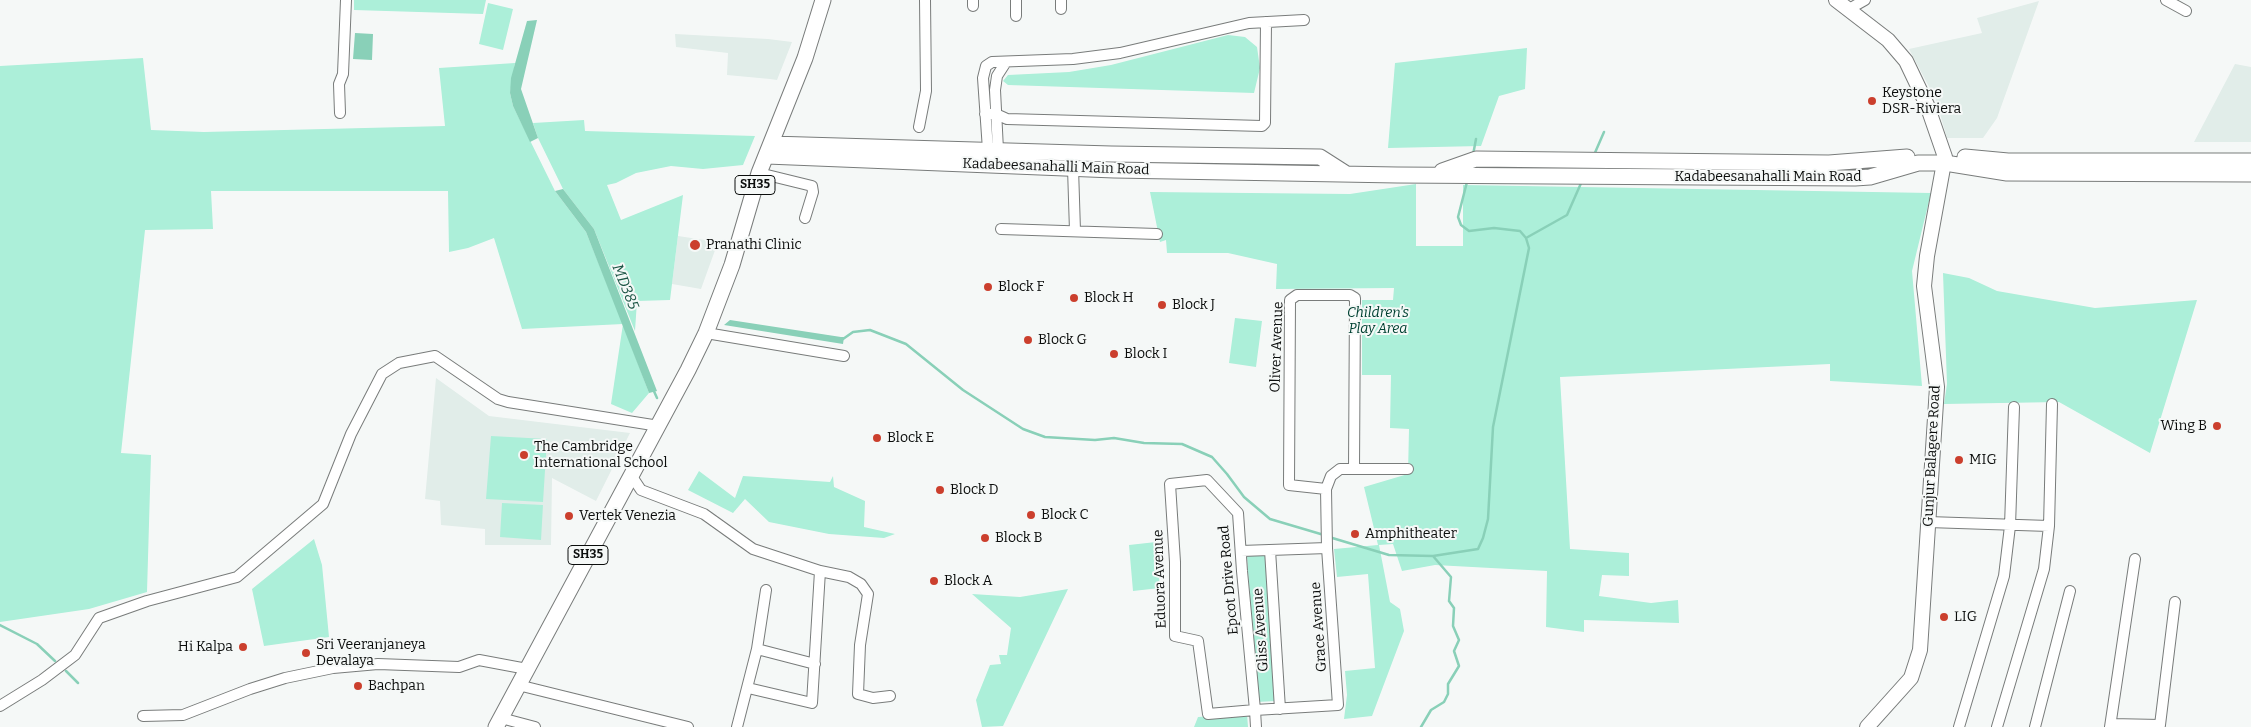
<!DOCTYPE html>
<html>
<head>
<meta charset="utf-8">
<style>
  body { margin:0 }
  canvas { display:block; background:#f5f8f7 }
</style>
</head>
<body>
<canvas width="2251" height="727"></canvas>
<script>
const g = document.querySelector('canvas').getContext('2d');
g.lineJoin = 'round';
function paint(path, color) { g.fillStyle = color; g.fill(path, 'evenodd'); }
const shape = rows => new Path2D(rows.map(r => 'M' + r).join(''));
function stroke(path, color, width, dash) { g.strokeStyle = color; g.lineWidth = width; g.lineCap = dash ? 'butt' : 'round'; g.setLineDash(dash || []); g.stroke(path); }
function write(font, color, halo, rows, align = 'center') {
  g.font = font + ' Bitter,serif'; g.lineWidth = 4; g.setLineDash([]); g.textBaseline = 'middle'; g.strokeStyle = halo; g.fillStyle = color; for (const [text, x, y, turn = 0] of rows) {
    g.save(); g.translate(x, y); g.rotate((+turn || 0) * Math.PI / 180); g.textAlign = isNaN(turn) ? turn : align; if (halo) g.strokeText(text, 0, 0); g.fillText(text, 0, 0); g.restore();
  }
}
paint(shape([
  [2039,1,1997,118,1983,138,1947,138,1936,100,1909,49,1982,33,1977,18],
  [675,34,768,39,792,42,777,80,770,79,727,75,728,53,676,47],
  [2235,64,2251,67,2251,142,2194,142],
  [678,236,718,242,701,289,672,284],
  [436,378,489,416,630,433,596,501,552,478,551,545,485,545,485,529,441,525,440,501,425,499]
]), '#e1ede9');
paint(shape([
  [354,0,486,0,483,14,354,10],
  [488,3,513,9,503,50,479,44],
  [1228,35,1245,37,1257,47,1260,68,1254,93,1008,85,1003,81,1008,75,1069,72,1111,65],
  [1527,48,1525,89,1499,96,1481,146,1388,148,1395,63],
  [143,58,151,130,204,132,445,126,439,68,515,63,510,93,513,106,555,191,586,232,623,324,649,393,632,413,611,404,623,324,522,329,494,238,468,248,449,252,448,191,211,191,213,229,145,230,121,453,151,455,147,592,89,609,0,622,0,66],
  [584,120,585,131,755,136,743,165,703,169,671,166,636,173,616,183,607,185,621,220,683,195,670,300,637,301,635,331,594,229,563,189,538,138,533,123],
  [1416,184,1416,246,1463,246,1463,185,1931,193,1912,271,1922,386,1830,381,1830,364,1560,377,1570,549,1629,553,1629,576,1602,575,1599,596,1651,603,1678,600,1679,623,1584,620,1584,632,1546,627,1547,571,1435,565,1402,571,1393,544,1379,545,1390,602,1400,609,1404,631,1372,716,1344,719,1347,695,1345,671,1375,668,1368,574,1337,577,1334,549,1378,545,1364,487,1408,474,1409,429,1390,428,1391,375,1362,375,1362,300,1393,300,1394,288,1276,289,1277,264,1228,253,1167,253,1166,240,1160,242,1150,192,1350,194],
  [1943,273,1969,278,1997,291,2095,308,2197,300,2150,453,2059,402,1944,404,1947,384],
  [1235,318,1262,321,1256,367,1229,363],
  [491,436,547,439,543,502,486,499],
  [699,471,735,498,743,476,830,482,833,476,834,487,865,501,864,527,895,534,884,538,829,534,769,522,745,499,733,513,688,490],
  [502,503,543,505,541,540,500,537],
  [314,539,322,565,329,637,264,646,252,589],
  [1156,542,1160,588,1133,591,1129,545],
  [1266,555,1275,701,1257,702,1247,556],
  [1068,589,1003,726,982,727,976,700,990,665,1001,664,999,655,1007,655,1011,628,972,594,1020,597],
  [1247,714,1248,727,1194,727,1198,717]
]), '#acefd9');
paint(shape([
  [537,20,521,89,538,138,530,142,513,106,510,93,511,78,527,21],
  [355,33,373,34,372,60,353,59],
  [563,189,594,229,657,391,649,393,586,232,555,191],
  [730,320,841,337,844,337,843,344,724,325]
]), '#89d0b8');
stroke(shape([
  [1473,155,1476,139],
  [1594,155,1604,132],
  [1526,238,1567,215,1582,181],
  [843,339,853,332,870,330,906,344,963,390,1023,429,1045,437,1095,440,1114,438,1144,443,1182,444,1212,457,1227,474,1244,497,1270,519,1324,535],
  [653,389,657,398],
  [1329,537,1389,555,1433,556,1451,577,1449,601,1454,608,1453,626,1459,640,1454,651,1459,666,1448,684,1448,694,1444,702,1431,710,1421,727],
  [1433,556,1478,549,1483,538,1488,519,1493,427,1529,248,1526,238,1520,231,1494,228,1469,231,1461,225,1458,217,1467,182],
  [0,625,37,644,55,661],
  [66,671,78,683]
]), '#89d0b8', 2.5);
const street = shape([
  [1016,0,1016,16],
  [1061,0,1061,9],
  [2166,0,2186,11],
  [973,6,973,0],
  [1849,9,1865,0],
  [340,113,339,84,343,74,346,0],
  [985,114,996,114,1007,119,1262,126,1265,123,1266,22],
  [919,127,926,91,925,0],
  [988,150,983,78,986,66,992,62,1073,59,1120,53,1249,23,1304,20],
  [998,150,995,90,997,76,1006,62],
  [1073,168,1075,231],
  [759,173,812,186,813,192,805,218],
  [1001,229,1157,234],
  [706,333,844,356],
  [1354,469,1408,469],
  [631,475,641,490,704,514,753,549,820,571,812,703,748,688],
  [1928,522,2049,526],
  [1270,550,1280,709],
  [1241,551,1327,548],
  [820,571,849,577,861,584,868,594,860,645,858,694,873,698,890,696],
  [757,649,815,664],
  [518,685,688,727],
  [0,706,42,680,75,655,99,618,147,601,237,577,323,504,351,434,382,374,399,363,435,356,498,399,508,402,659,426],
  [143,716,183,715,250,689,285,678,333,668,378,664,459,667,479,660,527,669],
  [501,718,535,727],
  [2111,724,2160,725,2175,602],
  [737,727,757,649,766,590],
  [1256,727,1255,710,1242,571,1238,513,1207,480,1170,484,1175,562,1175,636,1198,641,1208,714,1255,710,1338,705,1327,548,1326,489,1331,476,1340,469,1354,469,1355,298,1350,295,1297,295,1290,300,1289,485,1326,489],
  [1959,727,2004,576,2010,526,2014,407],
  [1997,727,2044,569,2049,526,2052,404],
  [2035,727,2070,591],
  [2110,727,2135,559]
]);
const secondary = shape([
  [1836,0,1888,40,1906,61,1927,105,1945,157,1927,256,1924,286,1937,387,1920,650,1911,678,1867,727]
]);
const primary = shape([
  [771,144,1111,154,1320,157,1345,173],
  [767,156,1114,170,1397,175,1855,178,1870,177,1918,163,1945,163,2007,173,2251,174],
  [1965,157,2008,161,2251,161],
  [1442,171,1476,159,1829,163,1907,157],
  [496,727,688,370,706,333,732,265,759,173,805,58,823,0]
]);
stroke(street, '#797c7b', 12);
stroke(secondary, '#797c7b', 16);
stroke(primary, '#797c7b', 17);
stroke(street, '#fff', 10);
stroke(secondary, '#fff', 14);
stroke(primary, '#fff', 15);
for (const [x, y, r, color] of [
  [1872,101,5,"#cb3f2d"],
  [695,245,6,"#cb3f2d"],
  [988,287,5,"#cb3f2d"],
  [1074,298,5,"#cb3f2d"],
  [1162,305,5,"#cb3f2d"],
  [1028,340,5,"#cb3f2d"],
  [1114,354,5,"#cb3f2d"],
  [2217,426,5,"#cb3f2d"],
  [877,438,5,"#cb3f2d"],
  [524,455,5,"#cb3f2d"],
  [1959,460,5,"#cb3f2d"],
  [940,490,5,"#cb3f2d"],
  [1031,515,5,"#cb3f2d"],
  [569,516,5,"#cb3f2d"],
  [1355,534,5,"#cb3f2d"],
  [985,538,5,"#cb3f2d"],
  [934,581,5,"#cb3f2d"],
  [1944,617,5,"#cb3f2d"],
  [243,647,5,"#cb3f2d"],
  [306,653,5,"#cb3f2d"],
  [358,686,5,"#cb3f2d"]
]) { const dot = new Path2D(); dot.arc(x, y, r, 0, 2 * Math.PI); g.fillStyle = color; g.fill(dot); stroke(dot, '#f5f8f7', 2); }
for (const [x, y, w] of [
  [755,185,40],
  [588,555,40]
]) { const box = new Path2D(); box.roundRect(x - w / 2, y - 9.5, w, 19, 4); g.fillStyle = '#f5f8f7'; g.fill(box); stroke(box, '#0b0d0c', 1); }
write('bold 12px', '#0b0d0c', null, [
  ["SH35",755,185],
  ["SH35",588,555]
]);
write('14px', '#0b0d0c', '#f5f8f7', [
  ["Keystone",1882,93],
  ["DSR-Riviera",1882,109],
  ["Pranathi Clinic",706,245],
  ["Block F",998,287],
  ["Block H",1084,298],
  ["Block J",1172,305],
  ["Block G",1038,340],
  ["Block I",1124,354],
  ["Wing B",2207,426,"right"],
  ["Block E",887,438],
  ["The Cambridge",534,447],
  ["International School",534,463],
  ["MIG",1969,460],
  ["Block D",950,490],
  ["Block C",1041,515],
  ["Vertek Venezia",579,516],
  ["Amphitheater",1365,534],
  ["Block B",995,538],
  ["Block A",944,581],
  ["LIG",1954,617],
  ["Sri Veeranjaneya",316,645],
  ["Devalaya",316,661],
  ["Hi Kalpa",233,647,"right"],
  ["Bachpan",368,686]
], 'left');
write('14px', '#0b0d0c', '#f5f8f7', [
  ["Kadabeesanahalli Main Road",1056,167,2],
  ["Kadabeesanahalli Main Road",1768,177],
  ["Oliver Avenue",1277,347,-88],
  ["Gunjur Balagere Road",1932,456,-87],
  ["Eduora Avenue",1160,579,-92],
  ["Epcot Drive Road",1229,580,-95],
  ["Grace Avenue",1319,627,-94],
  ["Gliss Avenue",1261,630,-94]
]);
write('italic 14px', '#004132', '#f5f8f7', [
  ["Children's",1378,313],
  ["Play Area",1378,329]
]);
write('italic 15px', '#1c5545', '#f5f8f7', [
  ["MD385",625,287,68]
]);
</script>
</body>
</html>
